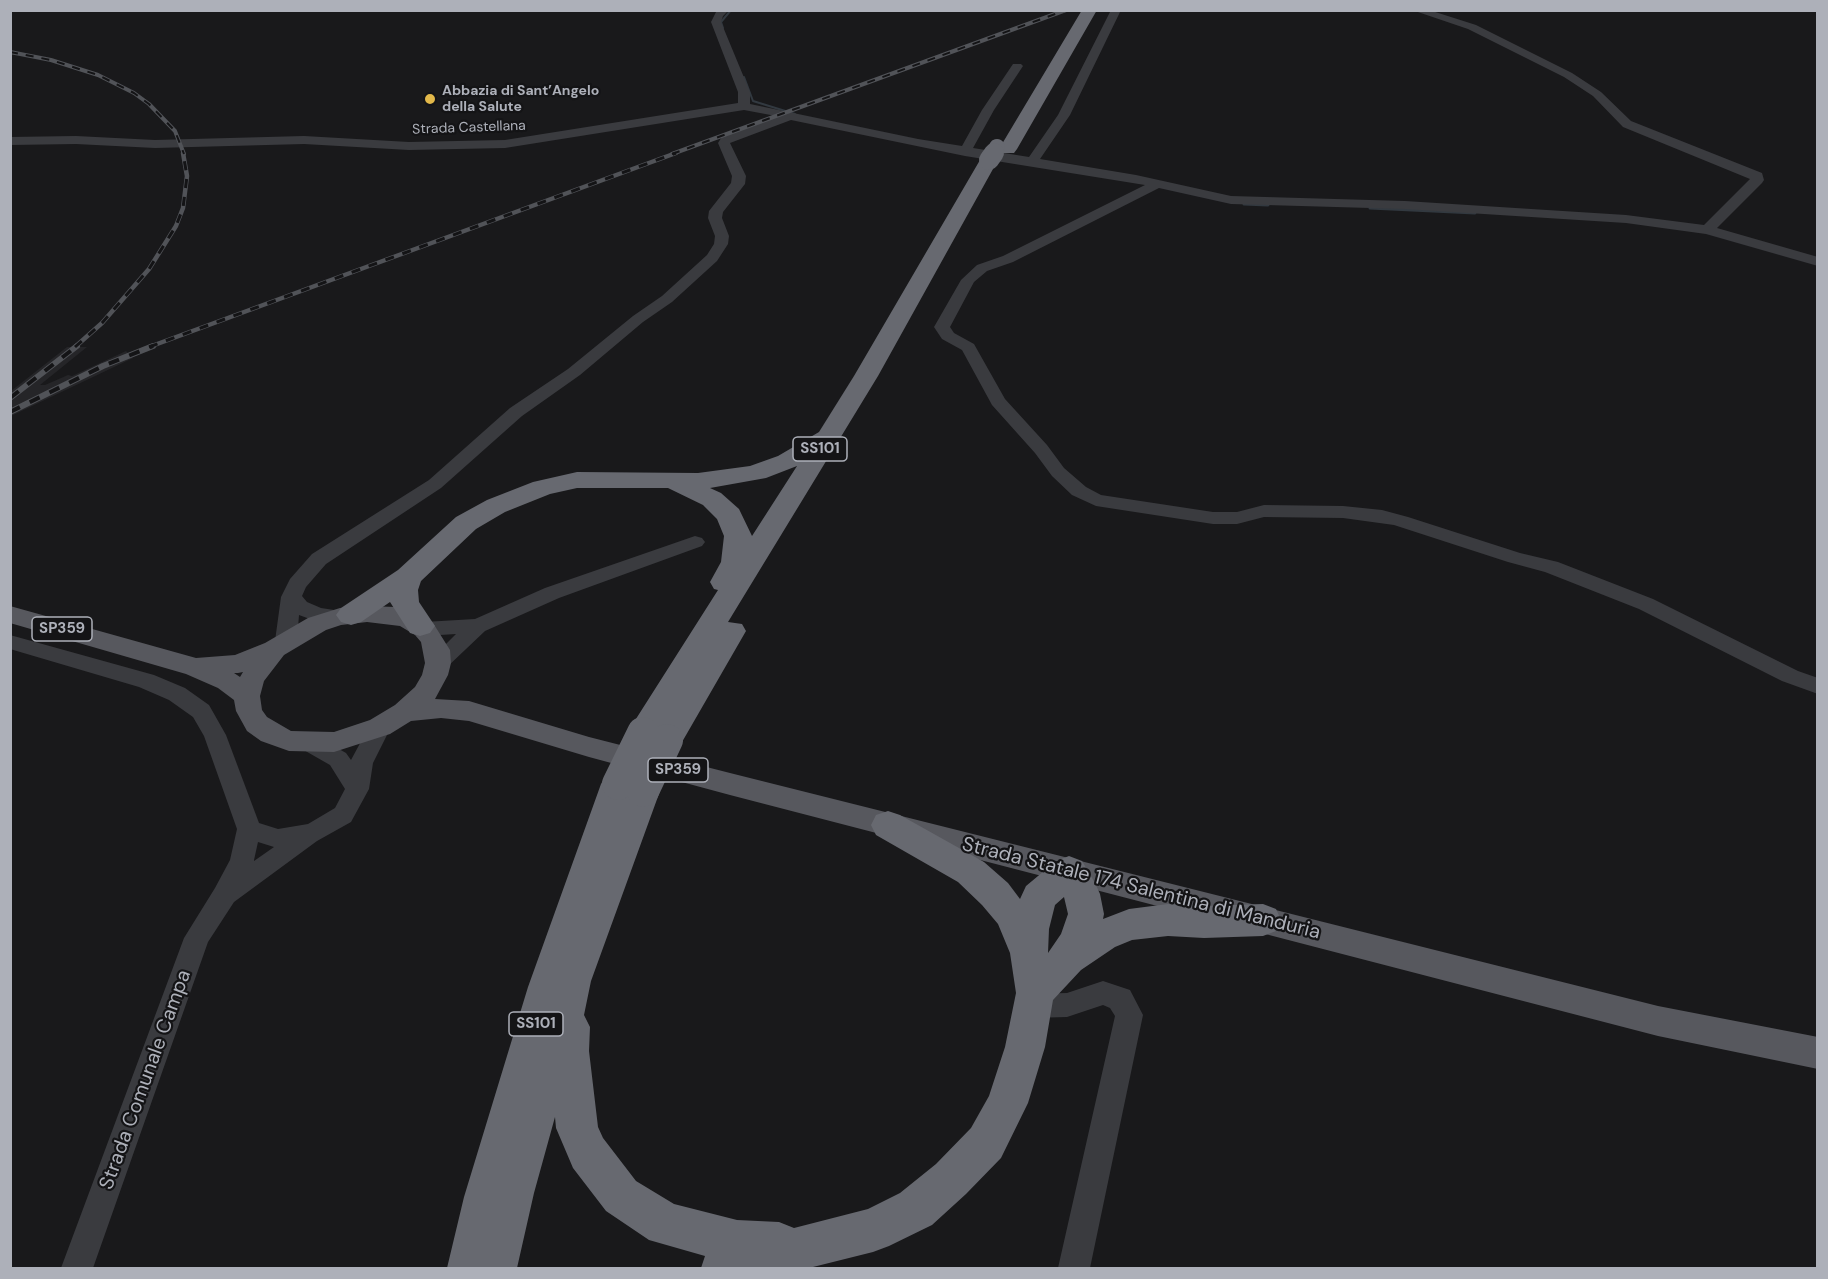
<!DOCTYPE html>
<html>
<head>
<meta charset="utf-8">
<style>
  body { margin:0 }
  #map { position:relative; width:1828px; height:1279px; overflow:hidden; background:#19191b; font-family:"DM Sans",sans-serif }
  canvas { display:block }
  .frame { position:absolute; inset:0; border:12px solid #adb0b9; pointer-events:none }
</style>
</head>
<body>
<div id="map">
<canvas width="1828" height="1279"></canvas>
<div class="frame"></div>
</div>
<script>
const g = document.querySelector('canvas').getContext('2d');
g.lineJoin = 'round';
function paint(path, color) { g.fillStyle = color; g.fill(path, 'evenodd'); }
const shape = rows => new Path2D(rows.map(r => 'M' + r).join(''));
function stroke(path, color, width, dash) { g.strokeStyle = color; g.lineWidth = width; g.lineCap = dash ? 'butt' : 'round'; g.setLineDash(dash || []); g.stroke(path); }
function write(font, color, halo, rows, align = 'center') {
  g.font = font + ' "DM Sans",sans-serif'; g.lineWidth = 4.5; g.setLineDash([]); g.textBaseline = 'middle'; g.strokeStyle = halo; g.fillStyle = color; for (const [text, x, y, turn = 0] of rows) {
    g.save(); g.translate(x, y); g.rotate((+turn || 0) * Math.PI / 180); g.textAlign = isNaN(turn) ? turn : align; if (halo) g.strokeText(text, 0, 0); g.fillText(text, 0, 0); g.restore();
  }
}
paint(shape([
  [67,347,87,347,40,385,45,385,68,375,72,376,126,351,133,358,11,416,11,391]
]), '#252528');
stroke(shape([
  [723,28,721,22,731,10],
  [744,77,753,101,795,114]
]), '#323940', 2);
stroke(shape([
  [1244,204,1268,205],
  [1370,208,1475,213]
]), '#323940', 3);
paint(shape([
  [717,10,729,10,723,16,721,22,750,92,750,104,918,139,962,146,982,110,1013,64,1021,64,1023,66,994,110,973,148,1029,157,1058,115,1111,10,1121,10,1070,115,1040,159,1136,175,1231,196,1405,201,1626,215,1704,225,1750,179,1623,127,1593,96,1564,77,1468,29,1412,10,1429,10,1476,25,1572,73,1601,92,1631,121,1762,173,1764,180,1762,183,1717,228,1818,257,1818,266,1706,234,1626,223,1405,209,1231,204,1159,188,1013,262,987,271,974,282,950,327,954,333,974,344,1005,399,1047,445,1064,468,1086,487,1101,495,1213,512,1237,512,1264,505,1343,506,1382,510,1408,517,1520,553,1558,562,1653,599,1798,671,1818,678,1818,694,1782,681,1639,609,1545,572,1508,562,1394,525,1343,518,1264,517,1237,524,1213,524,1096,506,1072,495,1052,476,1035,453,992,405,962,350,942,339,934,327,961,280,977,265,1003,256,1145,185,965,156,791,120,730,143,746,176,745,184,723,212,722,218,729,236,728,244,717,261,672,302,643,322,580,375,522,416,441,488,326,564,306,587,302,596,307,602,321,608,347,612,350,617,347,622,340,624,318,622,299,615,297,641,293,646,286,648,279,646,275,641,281,597,290,579,312,554,429,480,510,408,568,369,633,316,662,296,707,255,714,244,715,236,708,218,709,211,731,183,732,176,718,143,723,135,776,116,744,110,505,148,409,150,304,144,155,148,76,144,10,145,10,137,76,136,155,140,304,136,409,142,505,140,738,103,738,92,711,22,717,10],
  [695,536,702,538,705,542,702,546,559,598,485,631,446,668,438,671,430,668,427,663,456,634,424,636,417,634,414,629,417,624,424,622,475,619,545,588,695,536],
  [10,635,154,675,185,688,209,705,226,735,259,823,278,829,308,824,335,808,345,789,330,765,302,749,299,743,302,737,310,734,318,737,346,753,351,760,372,721,380,719,388,721,391,727,373,763,369,789,351,822,317,841,234,902,208,942,93,1268,61,1268,184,938,215,888,230,860,237,829,204,736,193,717,169,700,139,687,10,649,10,635],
  [258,842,274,847,254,861,254,860,258,842],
  [1103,981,1130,990,1143,1015,1090,1268,1058,1268,1115,1016,1110,1008,1103,1005,1067,1017,1032,1018,1022,1015,1018,1006,1022,997,1032,994,1067,993,1103,981]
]), '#3a3b3f');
paint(shape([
  [10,606,196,658,235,655,265,643,308,618,340,608,367,606,396,607,418,614,433,623,450,650,451,663,448,675,435,699,469,701,589,737,730,773,1658,1006,1818,1037,1818,1069,1658,1036,730,795,589,757,469,721,441,718,411,721,390,734,334,752,289,751,261,741,247,731,236,711,234,700,218,688,186,674,10,623,10,606],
  [367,622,400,626,415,635,421,642,425,663,422,675,415,687,395,705,370,720,334,732,291,731,267,717,262,710,260,696,264,681,284,655,326,630,341,625,367,622],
  [243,672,240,677,234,673,238,673,243,672]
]), '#57585e');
paint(shape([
  [1082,10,1097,10,1017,149,1014,153,1002,153,999,149,1082,10],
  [989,154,995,156,998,160,878,376,728,622,742,624,746,631,678,749,667,752,656,749,652,742,643,745,632,742,627,733,718,590,714,589,710,582,721,562,724,536,717,519,703,505,668,488,577,488,550,494,505,512,476,529,421,581,418,590,419,602,435,626,430,633,420,636,410,633,390,602,361,622,351,625,341,622,336,615,341,608,398,570,456,517,487,500,533,482,577,472,698,473,750,466,778,456,819,432,854,376,980,160,983,156,989,154],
  [797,466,752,536,739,509,721,493,710,488,766,478,797,466],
  [618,771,630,775,633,781,643,778,655,782,660,791,591,981,584,1015,590,1027,589,1051,598,1127,603,1138,636,1181,674,1204,737,1220,779,1222,794,1228,868,1209,900,1193,936,1164,971,1128,989,1096,1005,1047,1016,993,1010,953,998,924,982,905,958,882,876,835,871,825,876,815,888,811,900,815,984,862,1008,883,1020,899,1026,886,1056,861,1069,856,1082,861,1095,883,1100,894,1104,914,1103,919,1129,909,1168,904,1204,906,1263,904,1276,909,1281,920,1276,931,1263,936,1204,938,1168,936,1132,940,1115,947,1081,970,1053,1000,1045,1047,1028,1103,1001,1158,966,1194,932,1225,889,1246,873,1252,809,1268,701,1268,705,1256,649,1240,606,1211,573,1168,556,1128,555,1117,534,1193,517,1268,447,1268,464,1197,528,987,601,784,606,775,618,771],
  [1064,897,1068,914,1061,934,1048,953,1049,929,1055,905,1064,897]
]), '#676970');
const railFar2 = shape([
  [10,52,51,60,98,75,134,93,149,104,175,131,184,154],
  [672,154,1066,10]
]);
const railFar1 = shape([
  [75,347,102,323,149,269,176,226,183,208,187,176,183,153],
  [149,347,676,153]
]);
const rail = shape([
  [10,398,77,346],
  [10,412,103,366,153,346]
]);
stroke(railFar2, '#515358', 4);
stroke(railFar1, '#515358', 4.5);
stroke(rail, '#515358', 6);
stroke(railFar2, '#141416', 2, [8]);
stroke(railFar1, '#141416', 3, [9]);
stroke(rail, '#141416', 4, [11]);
stroke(shape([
  [993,154,997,147]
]), '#676970', 16);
stroke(shape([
  [989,160,994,153]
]), '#676970', 20);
stroke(shape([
  [618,784,643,733],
  [643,791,667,740]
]), '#676970', 32);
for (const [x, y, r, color] of [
  [430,99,6,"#e2b84a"]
]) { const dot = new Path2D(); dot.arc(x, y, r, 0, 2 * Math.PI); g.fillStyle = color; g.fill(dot); stroke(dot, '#141416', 2); }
write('bold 14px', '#adb0b9', '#141416', [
  ["Abbazia di Sant’Angelo",442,91],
  ["della Salute",442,107]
], 'left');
write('14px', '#adb0b9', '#141416', [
  ["Strada Castellana",469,128,-2]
]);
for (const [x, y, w] of [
  [820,449,54],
  [62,629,60],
  [678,770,60],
  [536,1024,54]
]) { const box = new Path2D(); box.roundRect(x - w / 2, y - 12, w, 24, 4.5); g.fillStyle = '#141416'; g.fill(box); stroke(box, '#adb0b9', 1.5); }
write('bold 15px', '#adb0b9', null, [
  ["SS101",820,449],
  ["SP359",62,629],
  ["SP359",678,770],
  ["SS101",536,1024]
]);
write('20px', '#adb0b9', '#141416', [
  ["Strada Statale 174 Salentina di Manduria",1141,889,14],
  ["Strada Comunale Campa",146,1080,-70]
]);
</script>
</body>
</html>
